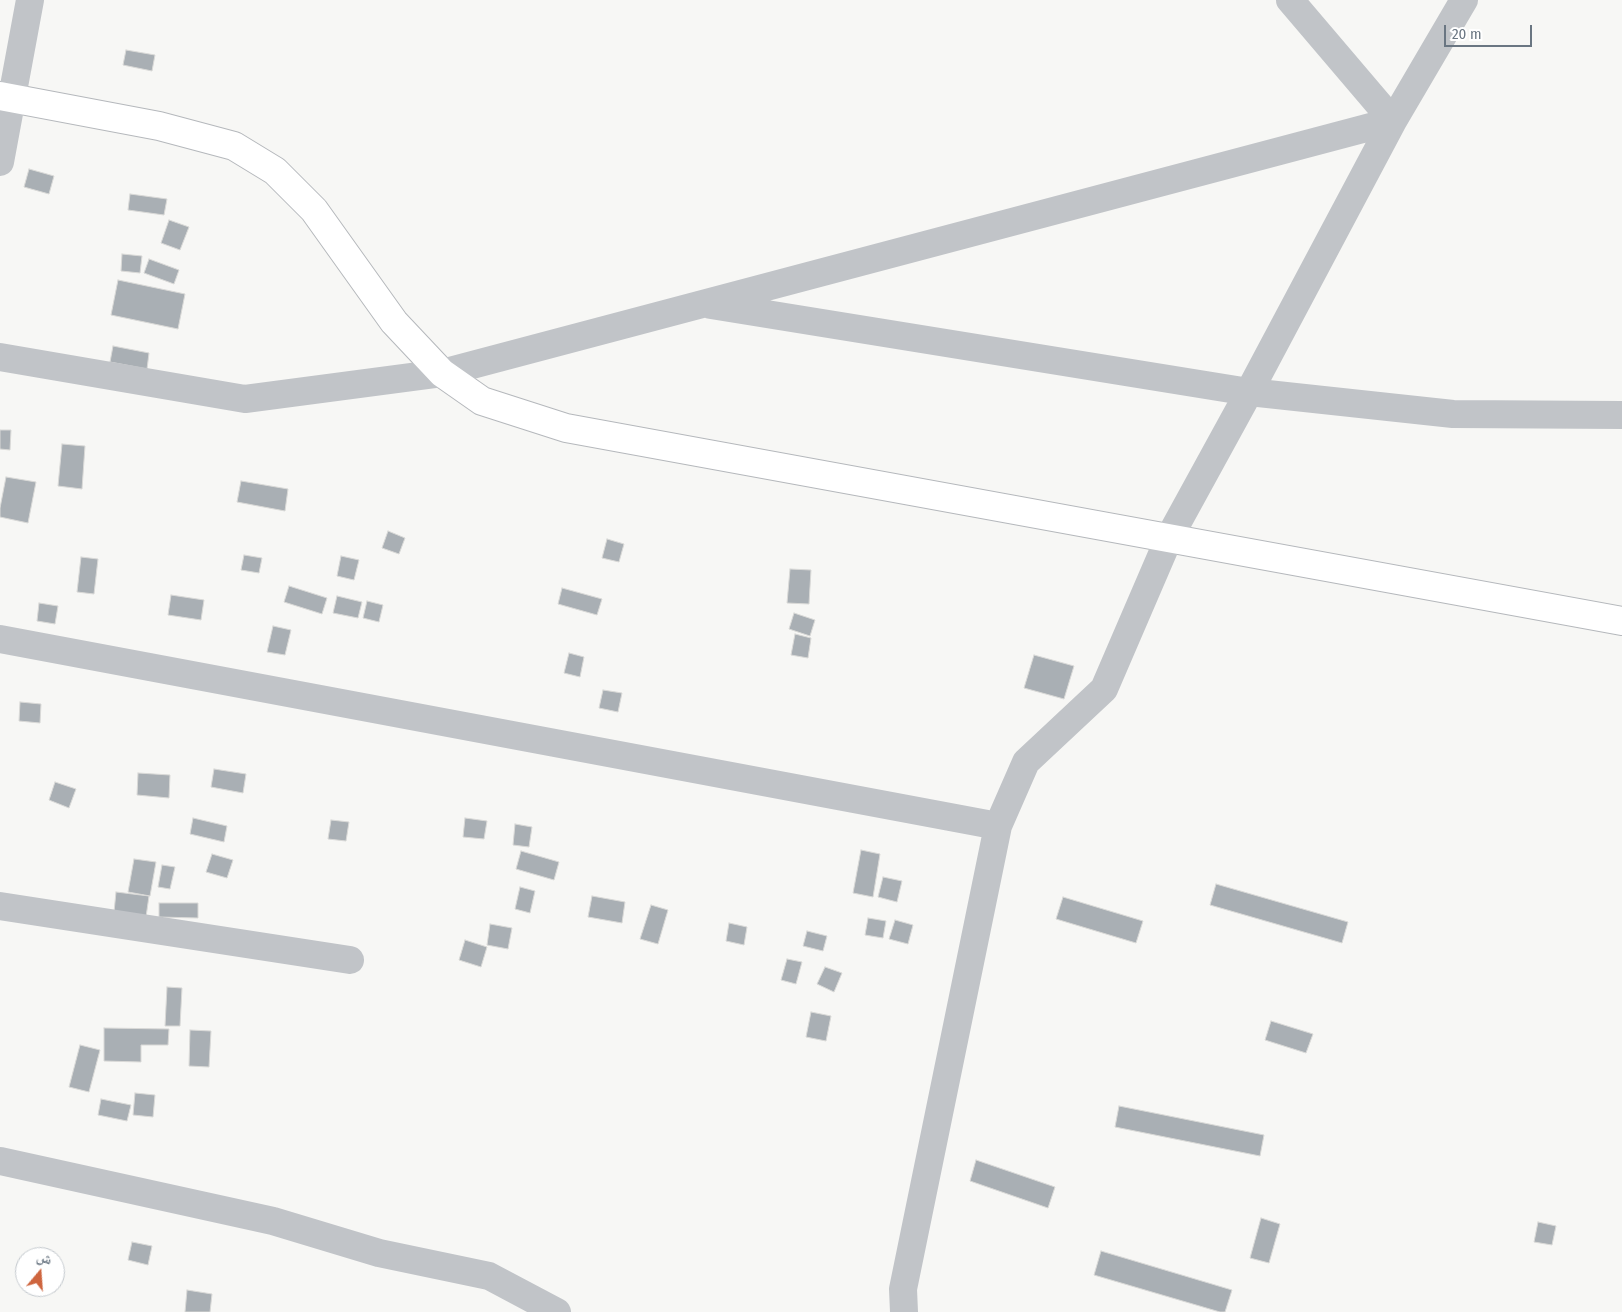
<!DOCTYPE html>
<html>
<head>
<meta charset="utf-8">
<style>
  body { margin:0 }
  #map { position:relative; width:1622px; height:1312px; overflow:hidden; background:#f7f7f5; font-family:"Fira Sans Condensed","Noto Naskh Arabic",sans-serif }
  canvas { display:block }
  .north { position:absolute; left:15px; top:1247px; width:50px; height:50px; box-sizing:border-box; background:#fff; border:1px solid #c3c8cd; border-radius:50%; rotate:18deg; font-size:14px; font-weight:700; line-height:20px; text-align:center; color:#6a7682 }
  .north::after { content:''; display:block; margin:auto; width:18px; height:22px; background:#ce653e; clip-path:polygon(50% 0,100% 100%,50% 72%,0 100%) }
  .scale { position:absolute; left:1444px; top:25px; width:88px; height:22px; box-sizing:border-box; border:2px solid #6a7682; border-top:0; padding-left:6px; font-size:15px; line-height:18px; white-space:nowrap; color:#6a7682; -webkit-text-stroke:4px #fff; paint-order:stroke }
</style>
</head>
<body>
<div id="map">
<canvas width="1622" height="1312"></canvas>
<div class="north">ش</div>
<div class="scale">20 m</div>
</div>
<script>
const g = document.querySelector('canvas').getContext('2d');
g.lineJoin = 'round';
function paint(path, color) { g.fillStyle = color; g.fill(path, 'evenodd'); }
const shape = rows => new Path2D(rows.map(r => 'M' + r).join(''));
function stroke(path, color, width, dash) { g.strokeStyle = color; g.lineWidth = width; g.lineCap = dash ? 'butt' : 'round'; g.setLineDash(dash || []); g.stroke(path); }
const building = shape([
  [126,50,155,55,152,71,123,65,126,50],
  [29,169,54,176,49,194,24,187,29,169],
  [130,194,167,199,164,215,128,210,130,194],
  [169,220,189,227,180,250,161,243,169,220],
  [122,254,142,256,140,273,121,271,122,254],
  [149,259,179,270,174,284,144,273,149,259],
  [118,280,185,294,178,329,111,315,118,280],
  [113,346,149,353,147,369,110,362,113,346],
  [0,430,11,430,10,450,0,449,0,430],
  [62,444,85,446,82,489,58,486,62,444],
  [6,477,36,482,28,523,0,517,0,508,6,477],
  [241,481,288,489,285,511,237,502,241,481],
  [388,531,405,538,399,554,382,548,388,531],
  [607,539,624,544,619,562,602,558,607,539],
  [244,555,262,558,259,573,241,570,244,555],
  [341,556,359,560,354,580,337,576,341,556],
  [81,557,98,559,94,594,77,592,81,557],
  [790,569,811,570,809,604,787,603,790,569],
  [289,586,327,598,322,614,284,602,289,586],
  [562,588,602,599,597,615,558,604,562,588],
  [171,595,204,600,201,620,168,615,171,595],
  [337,596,362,602,358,618,333,613,337,596],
  [367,601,383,605,379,622,363,618,367,601],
  [39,603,58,606,55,624,37,621,39,603],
  [794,613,815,620,810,636,789,629,794,613],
  [273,626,291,630,285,655,267,652,273,626],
  [795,634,811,638,808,658,791,655,795,634],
  [569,653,584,657,580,677,564,673,569,653],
  [1034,655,1074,666,1064,699,1024,688,1034,655],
  [603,690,622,693,618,712,599,708,603,690],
  [20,702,41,704,40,723,19,721,20,702],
  [214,769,246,774,243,793,211,787,214,769],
  [138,773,170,775,169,798,137,795,138,773],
  [55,782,76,789,69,808,49,800,55,782],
  [193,818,227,826,224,842,190,834,193,818],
  [465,818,487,821,484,839,463,837,465,818],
  [331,820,349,822,346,841,328,839,331,820],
  [515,824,532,827,529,847,513,845,515,824],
  [861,850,880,854,873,897,853,893,861,850],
  [521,851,559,862,554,880,516,869,521,851],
  [212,854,233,860,227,878,206,872,212,854],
  [134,859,156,862,150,896,128,892,134,859],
  [162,865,175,867,170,889,158,887,162,865],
  [883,877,902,881,897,902,878,897,883,877],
  [1216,884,1348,922,1342,943,1210,905,1216,884],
  [520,887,535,891,530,913,515,909,520,887],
  [116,892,149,896,146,917,114,912,116,892],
  [592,896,625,902,622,923,588,917,592,896],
  [1063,897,1143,921,1136,943,1056,919,1063,897],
  [159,903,198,903,198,918,159,917,159,903],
  [651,905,668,910,658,944,640,939,651,905],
  [868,918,886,921,883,938,865,935,868,918],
  [895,920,913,925,908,944,889,939,895,920],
  [729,923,747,927,744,945,726,941,729,923],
  [490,924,512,928,508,949,487,945,490,924],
  [807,931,827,936,823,951,803,946,807,931],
  [465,940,487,947,481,967,459,960,465,940],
  [787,959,802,962,796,984,781,980,787,959],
  [825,967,842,973,834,992,817,984,825,967],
  [167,987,182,988,180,1026,165,1026,167,987],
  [811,1012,831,1016,826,1041,806,1037,811,1012],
  [1271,1021,1313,1034,1306,1053,1265,1040,1271,1021],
  [104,1028,169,1029,168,1045,141,1045,141,1062,104,1061,104,1028],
  [190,1030,211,1031,209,1067,189,1066,190,1030],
  [80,1045,100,1050,89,1092,69,1087,80,1045],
  [135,1093,155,1095,153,1117,133,1115,135,1093],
  [101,1099,131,1105,127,1121,98,1115,101,1099],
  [1119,1106,1264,1135,1260,1156,1115,1127,1119,1106],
  [976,1160,1055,1187,1048,1208,970,1181,976,1160],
  [1261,1218,1280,1224,1269,1263,1250,1258,1261,1218],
  [1538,1222,1556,1226,1552,1245,1534,1242,1538,1222],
  [132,1242,152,1246,148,1265,128,1260,132,1242],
  [1101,1251,1232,1290,1225,1312,1220,1312,1094,1275,1101,1251],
  [55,1271,59,1272,55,1292,33,1288,55,1287,55,1271],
  [187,1290,212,1294,210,1312,185,1312,187,1290]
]);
paint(building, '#a9afb4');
stroke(building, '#d9d9d7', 1);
const primary = shape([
  [0,96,159,126,234,146,275,171,314,210,394,322,442,373,482,401,566,428,1622,621]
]);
stroke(primary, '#b5b8bc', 30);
stroke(shape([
  [1290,0,1393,121],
  [0,162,30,0],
  [711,305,1249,392,1453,414,1622,415],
  [0,357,245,399,442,373,1393,121],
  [0,639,998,826],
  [0,906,350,960],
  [0,1161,273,1221,379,1253,489,1276,557,1312],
  [904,1312,903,1289,998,826,1026,762,1104,689,1169,538,1249,392,1393,121,1464,0]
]), '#c1c4c8', 28);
stroke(primary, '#fff', 28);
</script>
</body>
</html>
